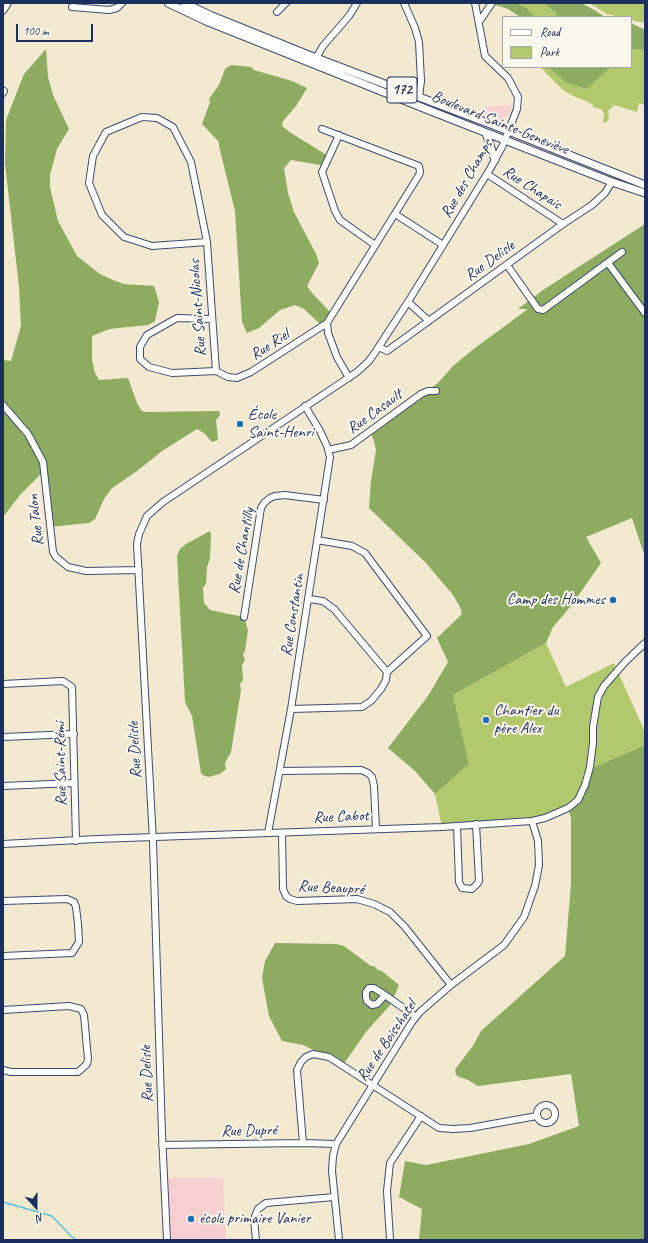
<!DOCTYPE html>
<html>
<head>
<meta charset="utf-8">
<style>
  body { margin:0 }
  #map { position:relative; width:648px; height:1243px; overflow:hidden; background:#f2e9d0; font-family:Caveat,sans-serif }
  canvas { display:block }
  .frame { position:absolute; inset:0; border:4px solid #1b2f5e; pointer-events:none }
  .legend { position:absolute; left:502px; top:16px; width:130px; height:52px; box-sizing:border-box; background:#fbf7ec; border:1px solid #a1a7b3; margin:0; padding:5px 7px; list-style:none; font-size:12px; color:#1b2f5e }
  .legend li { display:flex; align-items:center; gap:8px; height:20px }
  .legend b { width:20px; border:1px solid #a1a7b3 }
  .north { position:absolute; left:16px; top:1187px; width:40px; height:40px; -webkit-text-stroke:3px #fbf7ec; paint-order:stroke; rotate:159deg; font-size:11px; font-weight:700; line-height:16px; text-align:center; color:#1b2f5e }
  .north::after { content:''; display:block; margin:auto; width:14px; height:18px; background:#1b2f5e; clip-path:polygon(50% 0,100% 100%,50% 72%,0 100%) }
  .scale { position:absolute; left:16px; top:24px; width:77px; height:18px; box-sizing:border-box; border:2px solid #1b2f5e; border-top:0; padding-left:5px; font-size:12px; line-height:14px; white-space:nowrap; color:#1b2f5e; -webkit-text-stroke:3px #fbf7ec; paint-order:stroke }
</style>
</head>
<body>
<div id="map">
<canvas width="648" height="1243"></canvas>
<div class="frame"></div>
<ul class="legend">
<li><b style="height:5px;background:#fff"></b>Road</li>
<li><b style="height:11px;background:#b2c86d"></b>Park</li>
</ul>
<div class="north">N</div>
<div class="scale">100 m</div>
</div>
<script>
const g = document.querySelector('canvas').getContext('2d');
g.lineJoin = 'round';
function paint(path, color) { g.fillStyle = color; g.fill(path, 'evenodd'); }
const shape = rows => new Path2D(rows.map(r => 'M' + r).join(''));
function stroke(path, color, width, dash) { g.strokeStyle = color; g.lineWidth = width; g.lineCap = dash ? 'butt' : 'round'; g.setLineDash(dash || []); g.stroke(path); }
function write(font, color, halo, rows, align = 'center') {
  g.font = font + ' Caveat,sans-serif'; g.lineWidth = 4; g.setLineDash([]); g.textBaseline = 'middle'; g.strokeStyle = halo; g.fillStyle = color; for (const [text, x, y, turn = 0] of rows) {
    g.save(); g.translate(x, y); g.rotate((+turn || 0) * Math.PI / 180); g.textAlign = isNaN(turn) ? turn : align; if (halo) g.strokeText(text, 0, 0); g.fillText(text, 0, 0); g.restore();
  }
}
paint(shape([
  [512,105,508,116,506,115,505,121,500,122,484,117,485,107],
  [167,1178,223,1178,226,1240,170,1240]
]), '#f7cfd1');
paint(shape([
  [517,3,543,3,555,12,558,17,536,17,526,8],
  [589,3,645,3,645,23,631,20,631,17,620,17,607,14],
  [631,49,645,50,645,105,639,103,637,112,614,105,608,111,609,118,607,122,603,123,604,113,601,109,593,107,593,105,586,101,573,96,563,90,540,67,546,67,553,71,566,83,587,89,611,67,631,67],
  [546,643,566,687,614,663,645,732,645,745,590,769,578,800,568,808,532,821,442,827,435,794,469,764,453,695]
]), '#b2c86d');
paint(shape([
  [489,3,517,3,526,8,536,17,520,17,508,9],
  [543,3,581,3,591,8,605,17,558,17,555,12],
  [631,23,645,30,645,50,631,49],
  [46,49,48,77,53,95,69,129,57,149,50,175,50,187,58,221,77,256,100,274,113,280,124,284,154,286,159,302,155,321,148,325,109,329,92,336,92,360,95,373,99,380,128,378,137,403,141,410,144,412,219,411,220,415,216,420,218,440,212,442,204,433,197,429,162,451,137,471,111,489,104,499,95,519,89,523,49,527,42,476,40,475,20,495,3,517,3,360,11,361,21,326,19,287,5,164,6,120,24,74],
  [231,65,251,67,254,70,292,81,307,88,296,106,283,121,282,126,291,133,330,157,326,166,291,160,284,168,288,193,294,212,316,254,319,263,307,286,312,293,332,314,322,326,304,309,295,305,280,310,259,328,247,333,242,322,235,211,219,146,219,142,202,124,210,102,209,99,219,85,225,69],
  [546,67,611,67,587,89,566,83,553,71],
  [645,224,645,553,643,551,632,518,586,537,601,563,571,606,553,627,546,643,453,695,469,764,435,794,415,771,388,748,428,696,448,662,437,638,462,614,460,607,453,595,426,563,369,508,371,481,376,450,374,441,370,431,438,383,453,366,475,348,528,309,518,309,543,290],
  [210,531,211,534,210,558,207,567,206,584,203,588,204,603,210,610,244,617,248,630,245,651,243,655,245,660,242,665,243,680,240,684,241,690,231,752,225,763,226,769,220,774,208,777,203,775,201,773,192,716,185,702,177,556,180,549,186,544],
  [645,745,645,1240,419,1240,422,1209,399,1197,405,1161,426,1165,451,1160,529,1144,579,1126,571,1074,478,1086,468,1080,457,1076,455,1072,456,1068,473,1046,481,1031,565,956,571,884,571,818,568,808,578,800,590,769],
  [275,943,336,944,344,946,371,966,374,966,378,970,382,971,399,985,391,1004,366,1032,343,1065,329,1057,303,1045,282,1041,269,1016,262,978,265,961]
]), '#8dac60');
stroke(shape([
  [3,1202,52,1216,71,1236,77,1240]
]), '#5dc0dc', 1.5);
const minor = shape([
  [404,3,415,28,419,42,421,81,419,97],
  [72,7,109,10,117,8,122,3],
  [3,11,8,3],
  [277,12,286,3],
  [479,22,492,3],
  [316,58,323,46,349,16,357,3],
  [3,93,4,91],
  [339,135,322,172,335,211,340,220,375,245],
  [487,174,563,224],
  [395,214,443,245],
  [207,242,152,246,124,237,102,215,89,183,93,156,106,132,142,117,157,118,173,127,191,162,207,242,216,371],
  [608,263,645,313],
  [507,265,538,309,543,310,622,252],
  [408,302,429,321],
  [211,319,177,318,147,335,140,347,140,359,149,367,172,373,216,371,228,377,237,378,251,372,327,323,419,175,420,172,419,166,322,129],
  [327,323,328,333,337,357,349,378],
  [379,347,387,351,563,224,592,205,605,193,612,182],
  [3,405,28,434,43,462,53,552,56,557,68,567,86,571,139,570],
  [328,450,351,445,421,394,428,391,436,391],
  [317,540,352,546,365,553,427,636,387,672],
  [309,599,323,601,334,609,387,672],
  [244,617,261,508,264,503,270,498,275,496,285,495,324,500],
  [3,684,63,681,72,687,76,841],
  [291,709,362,707,371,701,381,689,386,680,387,672],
  [3,737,74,734],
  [280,771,361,770,368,773,372,777,374,786,376,829],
  [3,786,74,783],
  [457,826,459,882,462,888,472,889,477,884,479,881,476,824],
  [268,833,291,709,330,457,327,446,320,431,305,406],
  [282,833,283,889,286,896,290,899,297,901,357,899,374,904,390,912,405,927,451,985],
  [3,844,97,839,442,827,532,821,545,818,568,808,578,800,585,785,590,767,593,743,593,727,598,697,604,686,626,661,645,643],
  [3,901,67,899,74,902,76,907,78,924,79,942,72,953,3,956],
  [385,995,377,1004,372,1005,367,1001,366,997,366,992,369,988,374,988,385,995,416,1017],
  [3,1010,69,1006,81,1009,84,1015,88,1059,87,1064,78,1072,11,1072,3,1070],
  '537 1114a9 9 0 1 1 18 0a9 9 0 1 1-18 0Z',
  [303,1143,297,1070,301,1062,306,1057,313,1054,329,1057,439,1128,453,1129,470,1128,537,1116],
  [162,1145,303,1143,336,1144],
  [167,1240,162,1134,153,841,137,544,139,534,147,516,163,502,357,372,369,361,374,354,408,302,490,169,503,145,517,109,518,97,508,78,485,56,475,3],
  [256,1240,254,1219,258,1209,266,1203,334,1197],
  [339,1240,332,1171,333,1156,336,1144,412,1022,420,1012,451,985,504,945,524,917,535,886,539,865,538,841,532,821],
  [390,1240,387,1191,390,1163,421,1116]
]);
const major = shape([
  [168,3,206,21,431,111,612,182,645,193],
  [184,3,212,16,316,58,501,128,645,185],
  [486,133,495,160]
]);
stroke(minor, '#3b4b6f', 8);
stroke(major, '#3b4b6f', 9);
stroke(minor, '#fff', 6);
stroke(major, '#fff', 7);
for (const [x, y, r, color] of [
  [240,424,4,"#1f6fb2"],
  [613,600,4,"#1f6fb2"],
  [486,720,4,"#1f6fb2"],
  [191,1219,4,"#1f6fb2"]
]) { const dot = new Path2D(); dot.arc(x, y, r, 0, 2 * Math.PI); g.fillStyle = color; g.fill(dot); stroke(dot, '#fbf7ec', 1.5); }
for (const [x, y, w] of [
  [402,90,30]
]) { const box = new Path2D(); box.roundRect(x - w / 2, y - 13, w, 26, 3); g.fillStyle = '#fbf7ec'; g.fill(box); stroke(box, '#1b2f5e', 1); }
write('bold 15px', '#1b2f5e', null, [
  ["172",402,90]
]);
write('16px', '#1b2f5e', '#fbf7ec', [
  ["Boulevard Sainte-Geneviève",500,123,22],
  ["Rue des Champs",467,179,-60],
  ["Rue Chapais",532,188,33],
  ["Rue Delisle",490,261,-36],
  ["Rue Saint-Nicolas",198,308,-94],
  ["Rue Riel",270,345,-33],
  ["Rue Casault",375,412,-36],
  ["Rue Talon",36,520,-96],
  ["Rue de Chantilly",242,551,-80],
  ["Rue Constantin",293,615,-81],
  ["Rue Delisle",135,750,-93],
  ["Rue Saint-Rémi",61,764,-91],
  ["Rue Cabot",341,817,-2],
  ["Rue Beaupré",331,888,3],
  ["Rue de Boischatel",387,1041,-56],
  ["Rue Delisle",147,1074,-92],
  ["Rue Dupré",249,1131,-1]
]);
write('16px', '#1b2f5e', '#fbf7ec', [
  ["École",248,415],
  ["Saint-Henri",248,433],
  ["Camp des Hommes",605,600,"right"],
  ["Chantier du",494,711],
  ["père Alex",494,729],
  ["école primaire Vanier",199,1219]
], 'left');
</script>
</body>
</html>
